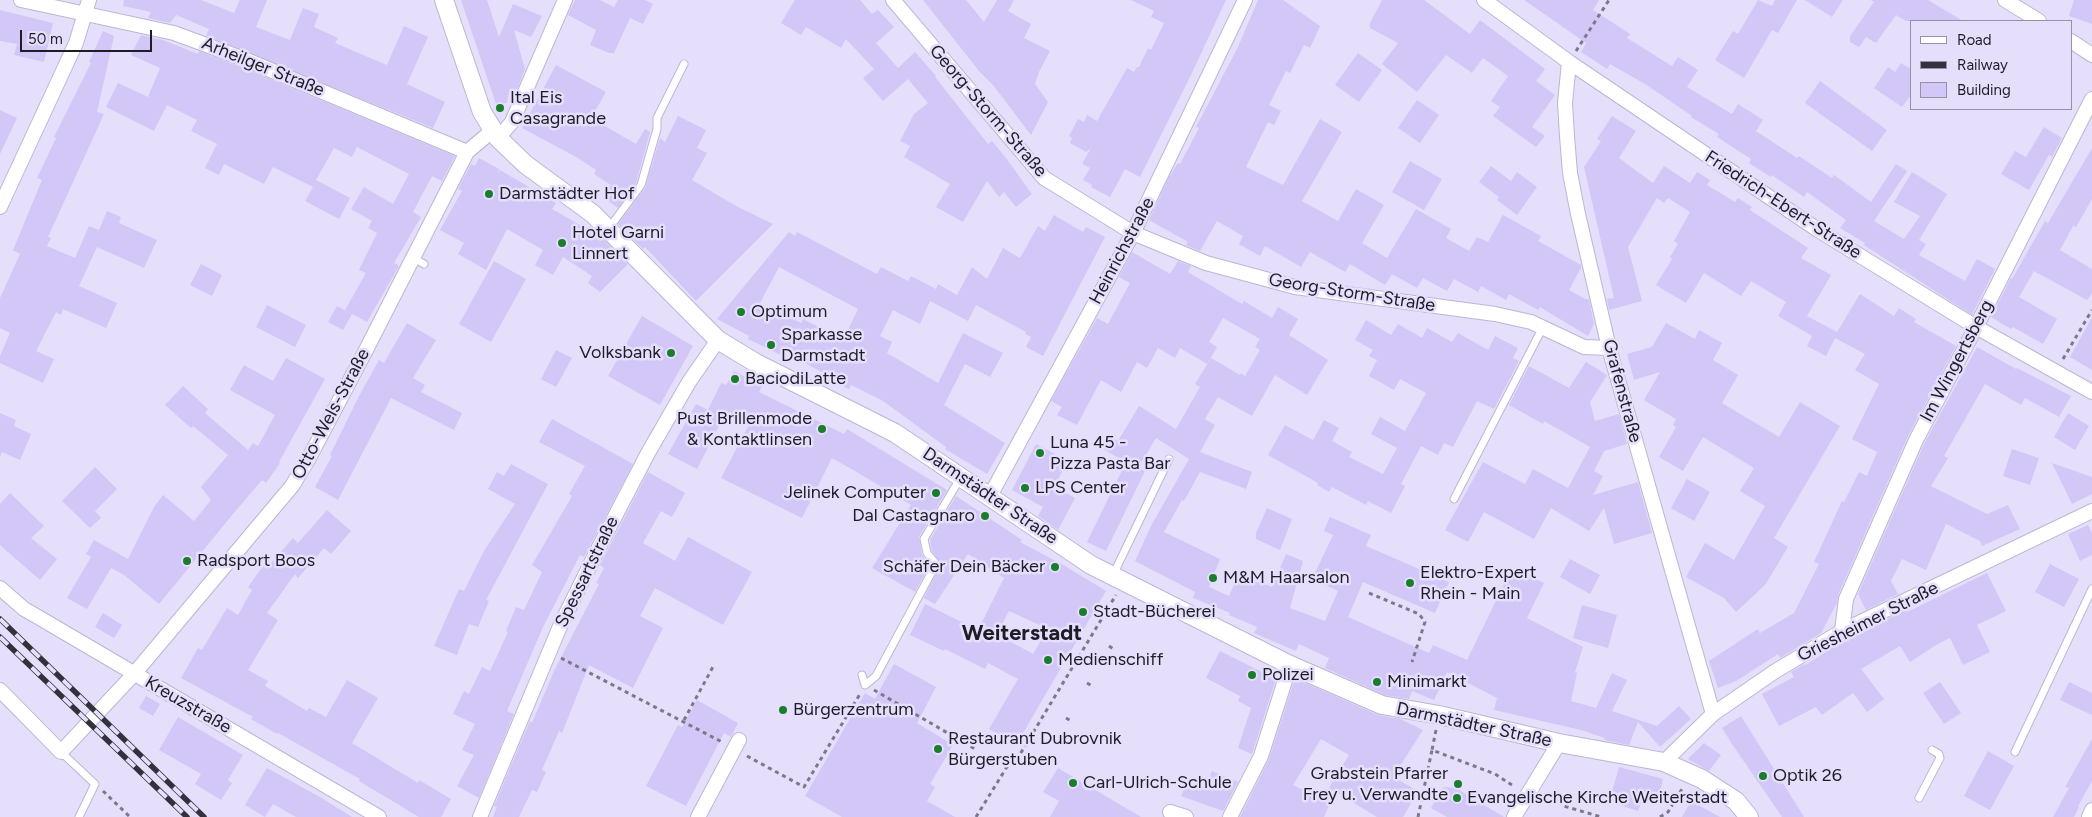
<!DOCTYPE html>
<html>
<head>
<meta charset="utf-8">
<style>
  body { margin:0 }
  #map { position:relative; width:2092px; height:817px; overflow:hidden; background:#e5dffc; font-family:Figtree,sans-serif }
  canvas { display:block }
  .legend { position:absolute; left:1910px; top:20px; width:162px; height:90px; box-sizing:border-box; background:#e5dffc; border:1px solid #9691a7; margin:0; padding:6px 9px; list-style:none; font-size:15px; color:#1f1c27 }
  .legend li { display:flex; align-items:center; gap:10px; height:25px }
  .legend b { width:25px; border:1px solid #9691a7 }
  .scale { position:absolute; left:20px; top:30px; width:132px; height:22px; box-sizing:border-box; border:2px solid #1f1c27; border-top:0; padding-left:6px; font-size:15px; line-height:18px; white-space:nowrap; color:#1f1c27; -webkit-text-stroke:4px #e5dffc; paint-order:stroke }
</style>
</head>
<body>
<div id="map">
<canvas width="2092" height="817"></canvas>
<ul class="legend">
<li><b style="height:6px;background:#fff"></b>Road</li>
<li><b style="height:6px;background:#34313e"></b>Railway</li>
<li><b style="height:14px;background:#d2c7f6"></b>Building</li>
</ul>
<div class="scale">50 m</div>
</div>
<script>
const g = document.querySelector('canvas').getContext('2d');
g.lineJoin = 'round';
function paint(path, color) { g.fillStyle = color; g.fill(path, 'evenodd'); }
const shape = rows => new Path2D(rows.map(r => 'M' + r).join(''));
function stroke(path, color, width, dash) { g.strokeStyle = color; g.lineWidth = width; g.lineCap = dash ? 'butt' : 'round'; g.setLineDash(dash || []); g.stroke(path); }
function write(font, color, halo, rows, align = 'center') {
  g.font = font + ' Figtree,sans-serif'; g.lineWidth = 5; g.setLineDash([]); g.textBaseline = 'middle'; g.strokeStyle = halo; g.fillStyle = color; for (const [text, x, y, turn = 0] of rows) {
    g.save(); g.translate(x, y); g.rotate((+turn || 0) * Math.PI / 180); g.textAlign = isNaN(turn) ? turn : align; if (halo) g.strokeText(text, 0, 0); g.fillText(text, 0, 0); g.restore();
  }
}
paint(shape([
  [124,0,201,0,234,13,240,0,267,0,256,27,290,40,303,8,319,14,314,27,338,38,335,43,387,65,404,26,428,37,407,84,445,102,433,128,206,36,209,29,176,15,170,23,148,18,151,12,123,6],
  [461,0,487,0,499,37,513,4,542,16,531,37,514,30,525,69,517,90,509,91,507,103,496,104],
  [575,0,600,0,614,7,618,0,645,0,653,4,643,24,630,18,614,53,609,53,590,45,596,30,568,15],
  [795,0,860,0,872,14,878,10,894,27,876,43,898,68,915,52,936,76,935,77,988,144,992,141,1006,158,1032,194,1016,207,1004,192,999,197,987,181,963,222,936,207,950,184,904,157,910,146,900,141,914,114,928,103,908,79,883,101,863,78,874,69,846,39,841,48,806,27,801,35,781,23],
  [923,0,966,0,984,22,997,0,1014,0,1008,11,1031,24,1024,38,1050,51,1039,72,1035,84,1048,102,1031,135,993,85,979,71],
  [1131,0,1226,0,1190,77,1140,177,1125,169,1110,197,1091,187,1092,185,1083,180,1090,168,1082,164,1091,148,1086,152,1070,143,1072,138,1069,136,1078,119,1084,122,1087,115,1097,121,1127,68,1134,72,1137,67,1139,67,1148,48,1151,50,1164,23,1151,17,1154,11],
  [1258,0,1283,0,1320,26,1310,48,1304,45,1290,73,1286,71,1269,105,1281,111,1274,125,1268,122,1246,167,1283,185,1320,119,1342,132,1302,201,1338,221,1356,189,1384,205,1362,243,1387,258,1416,209,1451,229,1446,238,1469,251,1477,237,1488,242,1503,215,1541,236,1538,241,1581,265,1581,268,1569,290,1585,299,1589,299,1594,324,1588,336,1540,307,1538,310,1509,294,1506,300,1481,286,1478,292,1454,279,1447,291,1423,278,1417,288,1392,274,1385,285,1350,264,1345,272,1310,252,1301,267,1265,246,1260,256,1239,244,1243,236,1217,221,1200,251,1186,245,1188,242,1149,220,1169,177,1178,163,1180,164,1199,128,1196,127,1238,47],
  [1382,0,1424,0,1470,34,1480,20,1545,69,1536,81,1555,95,1532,127,1545,136,1536,147,1493,116,1500,107,1491,101,1508,76,1483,58,1472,73,1446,55,1417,92,1382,64,1398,43,1370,28,1370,23],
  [1524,0,1599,0,1593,10,1630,34,1627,38,1672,66,1678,57,1698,70,1687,87,1732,114,1738,104,1763,120,1756,131,1797,158,1799,156,1832,178,1834,175,1871,202,1896,164,1907,171,1874,221,1904,239,1920,216,1894,202,1912,172,1947,194,1919,240,1926,244,1919,255,1965,281,1977,259,1995,269,1972,315,1864,245,1865,243,1840,228,1846,220,1807,192,1804,197,1772,175,1771,177,1749,163,1751,159,1717,137,1719,134,1691,117,1692,116,1645,84,1610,64,1607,69,1581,52,1586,43],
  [1758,0,1772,6,1775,0,1797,0,1778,33,1772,30,1744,78,1715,60,1733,31,1738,34],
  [1805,0,1843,0,1832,17],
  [1871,0,1928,0,1963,21,1906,21,1896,15,1876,43,1866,37,1859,47,1850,42,1850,36,1874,2],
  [2074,0,2092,0,2092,24,2069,16],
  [0,10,53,23,44,62,14,55,17,44,0,41],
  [103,31,114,36,97,112,104,114,48,237,51,238,47,246,75,258,89,226,99,230,107,211,121,217,119,223,157,240,144,268,97,247,79,286,117,303,106,328,63,309,61,315,56,312,36,351,54,359,43,383,0,363,0,356,10,333,0,328,0,298,20,254,13,250,42,180,37,178,56,138,54,137,91,63,89,62],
  [141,35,163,40,198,54,199,51,241,67,455,156,442,181,432,176,413,212,421,217,394,263,399,266,367,322,345,310,366,273,359,270,377,233,368,228,372,221,351,209,364,187,393,204,409,174,357,147,352,157,334,148,316,180,350,198,339,219,305,201,313,187,273,167,264,184,224,164,219,175,205,168,217,144,191,131,197,120,167,105,154,131,106,107,118,83,148,97,160,68,131,55],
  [1358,53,1382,70,1359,102,1335,85],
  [1901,63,1911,69,1911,95,1902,107,1874,88,1888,67,1895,72],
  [556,65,606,92,591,118,636,144,645,129,650,132,636,183,618,208,603,197,611,185,594,174,596,170,578,158,522,128],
  [1820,81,1887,130,1872,151,1805,103],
  [1417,100,1439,115,1420,143,1398,128],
  [0,110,17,118,0,154],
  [678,116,706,130,697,148,707,153,692,180,736,206,773,224,696,301,645,247,643,249,618,224,645,188,660,138,665,142],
  [1612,116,1636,131,1619,158,1653,183,1664,166,1690,183,1697,172,1710,180,1707,185,1735,202,1738,198,1752,207,1750,210,1808,248,1801,258,1831,275,1807,316,1837,332,1860,294,1894,316,1899,308,1916,319,1914,322,1956,346,1908,436,1838,595,1837,603,1821,633,1780,658,1778,654,1736,681,1718,688,1709,661,1758,629,1760,633,1794,613,1819,564,1814,562,1842,501,1844,502,1859,472,1867,476,1877,452,1852,439,1879,384,1855,370,1865,354,1835,338,1826,356,1807,346,1812,336,1778,316,1786,302,1751,281,1741,296,1704,273,1686,303,1656,285,1672,259,1670,257,1678,244,1674,241,1690,212,1668,198,1664,203,1657,198,1628,247,1642,301,1609,310,1607,299,1614,298,1584,167,1601,141,1597,139],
  [2044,127,2062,138,2052,157,2049,155,2029,190,2001,174,2015,151,2026,157],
  [2092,148,2092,199,2076,227,2073,226,2060,250,2092,269,2092,293,2087,300,2034,271,2019,297,2057,319,2043,344,2013,327,2011,329,1991,317,2011,278,2012,279,2045,221,2048,223],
  [479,158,499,169,498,174,500,170,556,203,552,209,601,237,628,264,600,292,588,283,592,276,563,257,553,275,535,265,543,250,507,229,486,270,458,254,464,243,440,230,462,191,458,189,471,164,475,166],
  [1410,161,1442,179,1424,210,1392,192],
  [1491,166,1511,181,1517,172,1537,187,1517,215,1497,200,1499,197,1479,182],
  [1054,215,1083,232,1086,227,1105,237,1043,356,1026,347,1031,337,1025,334,1026,332,976,305,968,321,930,301,920,324,893,310,880,336,892,342,887,353,938,383,963,333,1003,353,990,377,965,364,944,405,1005,443,987,474,945,449,946,447,883,401,851,385,849,389,825,378,827,375,787,353,785,357,748,339,749,336,717,319,789,232,795,236,797,232,877,274,881,267,908,281,911,276,936,289,938,284,957,295,972,267,987,279,1003,248,1020,258,1038,226,1045,231],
  [779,267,858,309,843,340,803,319,801,323,760,303],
  [1132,252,1170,274,1178,261,1191,266,1188,272,1242,304,1244,301,1272,318,1278,307,1298,319,1289,335,1328,360,1307,395,1275,375,1252,416,1218,397,1205,419,1215,425,1200,452,1252,472,1246,489,1200,472,1184,501,1182,500,1164,532,1220,559,1209,587,1229,596,1239,573,1272,587,1286,554,1303,561,1290,608,1325,621,1338,591,1312,579,1333,535,1324,531,1330,517,1371,535,1366,546,1449,582,1435,613,1363,582,1348,617,1429,653,1433,645,1467,660,1512,568,1544,583,1527,618,1583,647,1575,672,1577,673,1571,701,1596,708,1612,673,1627,680,1612,711,1657,726,1679,706,1691,719,1660,747,1638,722,1629,745,1604,740,1605,738,1581,730,1494,710,1497,698,1447,672,1434,700,1412,691,1409,699,1385,695,1325,668,1329,658,1299,644,1296,651,1254,633,1257,627,1229,615,1230,613,1193,598,1195,592,1135,561,1151,526,1189,459,1156,438,1138,468,1145,471,1106,551,1087,542,1126,462,1103,449,1110,437,1118,441,1139,406,1176,429,1200,387,1195,384,1211,358,1240,375,1241,373,1245,376,1260,350,1255,347,1260,339,1223,318,1209,342,1217,347,1207,364,1180,348,1175,358,1158,348,1147,368,1137,362,1121,392,1101,380,1077,425,1057,415,1062,407,1051,401,1097,318,1108,324,1130,283,1119,277],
  [494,261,526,279,491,342,459,324],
  [201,264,222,275,212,296,190,285],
  [267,305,306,325,295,347,256,327],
  [337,306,352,314,343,330,328,322],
  [642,316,693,346,660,405,608,376],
  [2092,317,2092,370,2070,357],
  [1366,320,1391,335,1398,324,1422,338,1427,328,1452,342,1458,333,1488,350,1495,336,1518,348,1513,358,1519,361,1494,409,1477,401,1453,447,1444,443,1438,455,1421,446,1401,484,1405,486,1391,513,1368,501,1366,505,1332,487,1329,492,1317,485,1318,483,1268,455,1285,425,1313,440,1324,420,1339,428,1332,441,1352,452,1349,457,1383,474,1397,448,1371,434,1380,417,1405,431,1426,393,1400,379,1394,390,1369,376,1377,360,1369,356,1373,350,1355,340],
  [407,323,436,340,413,378,425,385,421,392,462,413,454,430,391,398,338,500,315,487,332,456,330,455,358,398,379,360,384,363],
  [1666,323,1695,339,1699,330,1722,343,1713,360,1738,375,1722,403,1779,437,1800,402,1840,426,1774,538,1788,547,1765,585,1736,612,1724,598,1686,577,1705,543,1734,560,1765,506,1740,491,1754,468,1703,437,1683,471,1659,457,1676,427,1673,425,1676,419,1644,400,1660,372,1634,380,1627,354,1652,347],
  [1977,347,2016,369,2017,368,2071,396,2059,417,2025,398,2021,405,1985,384,1944,456,1948,458,1931,486,1987,514,2008,505,2020,529,1982,546,1980,541,1946,524,1926,570,1902,559,1891,581,1898,594,1866,610,1858,594,1924,444],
  [556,350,572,358,556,387,541,379],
  [286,358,325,379,279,462,280,463,266,483,262,480,233,514,159,604,124,575,111,568,87,609,67,598,91,557,86,554,94,540,128,559,154,507,163,495,194,521,211,500,201,487,228,455,193,426,191,428,165,405,183,386,208,409,205,413,248,450,253,443,258,446,275,415,230,390,244,365,273,381],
  [1586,362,1607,375,1590,402,1595,421,1619,414,1627,444,1604,451,1594,471,1603,476,1593,495,1638,482,1652,533,1614,544,1604,508,1589,531,1551,508,1534,539,1484,512,1468,542,1445,530,1483,462,1525,484,1533,469,1568,488,1590,447,1544,421,1543,424,1509,405,1529,366,1569,388],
  [734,371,762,386,759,392,844,434,847,429,947,490,919,537,922,555,930,565,915,592,872,568,911,505,860,474,832,458,802,518,721,478,750,423,726,412,697,469,668,454,696,404,708,410,721,383,726,385],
  [0,413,16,420,14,426,31,434,20,460,2,452,0,457],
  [2068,413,2089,426,2075,450,2054,437],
  [552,419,633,464,584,557,580,555,543,627,507,711,514,714,479,798,457,786,474,755,462,750,475,724,453,714,464,691,469,694,482,667,490,671,508,632,506,631,516,607,524,610,542,572,532,565,572,496,569,494,585,466,539,442],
  [1036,444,1068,461,1054,487,1075,498,1058,530,1038,516,1043,507,1012,490],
  [2012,449,2039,458,2030,485,2003,476],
  [2052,463,2092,477,2092,494,2072,504],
  [511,464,548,484,486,600,489,601,478,627,469,624,457,655,434,646,459,589,464,591,484,551,515,504,488,489,497,472,504,476],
  [95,467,117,489,95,511,101,518,90,528,62,501],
  [648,472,685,493,672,517,661,511,643,543,675,561,688,537,752,572,723,625,655,588,640,616,663,628,633,688,589,665,562,733,559,731,542,770,546,772,537,792,532,790,519,817,493,817,497,807,494,806,530,721,532,723,554,671,599,584,596,583,604,568,600,565],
  [1687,479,1710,492,1694,521,1671,508],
  [10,493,44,526,31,538,57,559,40,580,0,545,0,504],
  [956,496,1022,540,1020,542,1065,566,1106,591,1016,745,989,729,1018,679,988,663,985,669,945,649,944,651,910,635,925,604,978,630,1004,578,968,554,935,604,924,598,941,564,932,551,930,540],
  [1009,611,1048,629,1033,654,997,634],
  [1267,508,1292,519,1280,550,1256,539,1256,533],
  [327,510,351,531,331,554,324,548,298,578,295,574,267,613,278,620,248,670,268,681,265,686,307,711,309,708,326,717,347,680,378,698,352,743,418,783,419,780,451,799,441,817,419,817,359,781,360,779,278,733,277,734,251,719,253,717,181,678,198,648,202,650,227,608,238,615,252,590,248,587,263,566,266,569,293,538,298,543],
  [2088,525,2092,533,2092,555,2080,561,2068,534],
  [1570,559,1600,575,1590,594,1560,577],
  [2050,564,2079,579,2064,607,2035,592],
  [1987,573,2006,611,1977,625,1990,652,1963,665,1950,638,1936,645,1910,662,1900,646,1861,669,1884,699,1867,712,1853,693,1822,715,1816,707,1779,726,1762,694,1794,677,1791,672,1806,663,1804,666,1844,640,1845,642,1867,629,1906,610,1907,612],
  [1582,605,1617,615,1608,648,1573,638],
  [103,613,122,625,114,638,95,627],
  [1220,651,1264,673,1266,670,1277,676,1252,754,1238,748,1251,708,1238,701,1240,696,1206,678],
  [894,664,936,687,917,723,953,745,930,784,935,787,927,801,955,817,842,817,805,796,865,693,875,699],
  [1296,679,1378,715,1400,719,1423,730,1393,777,1418,791,1403,817,1377,817,1329,788,1349,755,1321,739,1293,785,1330,803,1324,817,1240,817,1269,759,1293,684],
  [1940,682,1961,713,1944,724,1923,693],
  [2069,682,2092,693,2092,715,2060,700],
  [146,696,160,704,153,716,139,708],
  [697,700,738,723,731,737,724,733,686,806,646,786,678,725,682,727],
  [1741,716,1804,817,1782,817,1732,744,1722,728],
  [178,717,243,755,228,780,232,783,221,800,195,784,201,774,159,750],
  [2092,739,2092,781,2078,806,2079,807,2074,817,2053,817,2069,788,2065,787],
  [1704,743,1721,755,1709,771,1688,759],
  [1988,751,2014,766,1990,810,1964,796],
  [1619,767,1663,779,1657,805,1642,800,1638,811,1622,806,1625,796,1612,792],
  [267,768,320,797,352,817,296,817,273,804,265,817,245,805],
  [1058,768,1141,817,1050,817,1059,801,1043,792],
  [1212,771,1238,782,1223,811,1181,796,1187,782,1205,789],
  [1443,787,1456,788,1504,817,1447,817,1431,808],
  [1691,801,1720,817,1682,817]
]), '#d2c7f6');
const service = shape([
  [609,228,641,185,657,129,657,118,684,64],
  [413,258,424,264],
  [1454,499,1543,327],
  [1113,575,1169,459],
  [862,675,865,685,876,676,936,564,927,553,924,539,961,477],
  [61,752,95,784,79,817],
  [2015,752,2092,589],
  [1919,798,1940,758,1939,754,1932,750]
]);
const minor = shape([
  [21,0,174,33,244,59,467,152],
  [893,0,1044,178,1133,233,1206,263,1295,287,1495,314,1531,322,1584,347,1609,348],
  [1484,0,1569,62,1818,230,1976,327,2092,392],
  [2005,0,2039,21],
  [2071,41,2092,55],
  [1569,62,1565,103,1567,136,1570,173,1578,214,1609,348,1713,714],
  [498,138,512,122,565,0],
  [0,207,76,43,89,0],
  [990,496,1133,233,1245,0],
  [0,588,24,609,38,617,379,817],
  [1842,631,1846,599,1916,440,1976,327,2092,99],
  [0,690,61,752,134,674,292,486,309,458,366,350,467,152,492,131],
  [1664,762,1713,714,1774,672,1842,631,2092,511],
  [1170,812,1186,817],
  [480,817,561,624,596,553,648,453,689,382,718,340],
  [698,817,739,740],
  [1230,817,1261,756,1290,665],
  [1514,817,1559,743],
  [2089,817,2092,810]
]);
const tertiary = shape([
  [444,0,482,112,498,138,525,164,593,214,718,340,756,363,895,433,1091,565,1290,665,1382,705,1439,715,1559,743,1664,762,1702,779,1736,801,1749,817]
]);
stroke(service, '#bcb6d2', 9);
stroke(minor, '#bcb6d2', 16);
stroke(tertiary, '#bcb6d2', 20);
stroke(shape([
  [1576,51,1609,0],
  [2063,359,2092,310],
  [1369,593,1419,614,1425,622,1412,662],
  [1109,646,1115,650],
  [561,658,722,742],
  [1087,683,1094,687],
  [874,690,975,749],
  [1066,718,1073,722],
  [684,720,714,665],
  [1436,730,1432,750,1495,774,1515,787],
  [747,756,804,787,860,694],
  [103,791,130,817],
  [1544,794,1564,806,1601,817],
  [976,817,1013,757,1019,756,1116,595],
  [1418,817,1432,750],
  [1660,817,1668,812,1682,789]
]), '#7d798c', 3, [4, 4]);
stroke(service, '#fff', 7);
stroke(minor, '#fff', 14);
stroke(tertiary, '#fff', 18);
const rail = shape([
  [0,619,204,817],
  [0,637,187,817]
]);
stroke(rail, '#34313e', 5.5);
stroke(rail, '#e5dffc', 4, [11]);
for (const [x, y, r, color] of [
  [500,108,5,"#1c7c2d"],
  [489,194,5,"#1c7c2d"],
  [562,243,5,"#1c7c2d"],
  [741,312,5,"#1c7c2d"],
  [771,345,5,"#1c7c2d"],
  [671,353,5,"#1c7c2d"],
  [735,379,5,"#1c7c2d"],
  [822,429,5,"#1c7c2d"],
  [1040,453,5,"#1c7c2d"],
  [1025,488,5,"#1c7c2d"],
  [936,493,5,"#1c7c2d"],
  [985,516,5,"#1c7c2d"],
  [187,561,5,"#1c7c2d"],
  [1055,567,5,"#1c7c2d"],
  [1213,578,5,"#1c7c2d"],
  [1410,583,5,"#1c7c2d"],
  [1083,612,5,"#1c7c2d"],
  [1048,660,5,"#1c7c2d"],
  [1252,675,5,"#1c7c2d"],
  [1377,682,5,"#1c7c2d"],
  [783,710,5,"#1c7c2d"],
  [938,749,5,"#1c7c2d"],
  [1763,776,5,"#1c7c2d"],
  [1073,783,5,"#1c7c2d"],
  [1458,784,5,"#1c7c2d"],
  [1457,798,5,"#1c7c2d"]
]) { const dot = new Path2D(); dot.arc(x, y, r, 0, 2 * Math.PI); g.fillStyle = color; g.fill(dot); stroke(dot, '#e5dffc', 2); }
write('18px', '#1f1c27', '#e5dffc', [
  ["Arheilger Straße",263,67,22],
  ["Georg-Storm-Straße",988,111,49],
  ["Friedrich-Ebert-Straße",1783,205,33],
  ["Heinrichstraße",1122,251,-62],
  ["Georg-Storm-Straße",1352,293,9],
  ["Im Wingertsberg",1957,361,-62],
  ["Grafenstraße",1622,391,75],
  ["Otto-Wels-Straße",331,414,-62],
  ["Darmstädter Straße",990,496,34],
  ["Spessartstraße",587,572,-64],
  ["Griesheimer Straße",1868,622,-27],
  ["Kreuzstraße",188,705,30],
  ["Darmstädter Straße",1474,725,12]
]);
write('18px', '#1f1c27', '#e5dffc', [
  ["Ital Eis",510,98],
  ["Casagrande",510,119],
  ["Darmstädter Hof",499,194],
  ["Hotel Garni",572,233],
  ["Linnert",572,254],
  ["Optimum",751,312],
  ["Sparkasse",781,335],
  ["Darmstadt",781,356],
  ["Volksbank",661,353,"right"],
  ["BaciodiLatte",745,379],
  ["Pust Brillenmode",812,419,"right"],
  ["& Kontaktlinsen",812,440,"right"],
  ["Luna 45 -",1050,443],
  ["Pizza Pasta Bar",1050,464],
  ["LPS Center",1035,488],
  ["Jelinek Computer",926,493,"right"],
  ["Dal Castagnaro",975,516,"right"],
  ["Radsport Boos",197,561],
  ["Schäfer Dein Bäcker",1045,567,"right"],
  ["Elektro-Expert",1420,573],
  ["Rhein - Main",1420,594],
  ["M&M Haarsalon",1223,578],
  ["Stadt-Bücherei",1093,612],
  ["Medienschiff",1058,660],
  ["Polizei",1262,675],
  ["Minimarkt",1387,682],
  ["Bürgerzentrum",793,710],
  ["Restaurant Dubrovnik",948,739],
  ["Bürgerstuben",948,760],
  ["Grabstein Pfarrer",1448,774,"right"],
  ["Frey u. Verwandte",1448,795,"right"],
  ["Optik 26",1773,776],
  ["Carl-Ulrich-Schule",1083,783],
  ["Evangelische Kirche Weiterstadt",1467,798]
], 'left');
write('bold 22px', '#1f1c27', '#e5dffc', [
  ["Weiterstadt",1022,634]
]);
</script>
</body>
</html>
